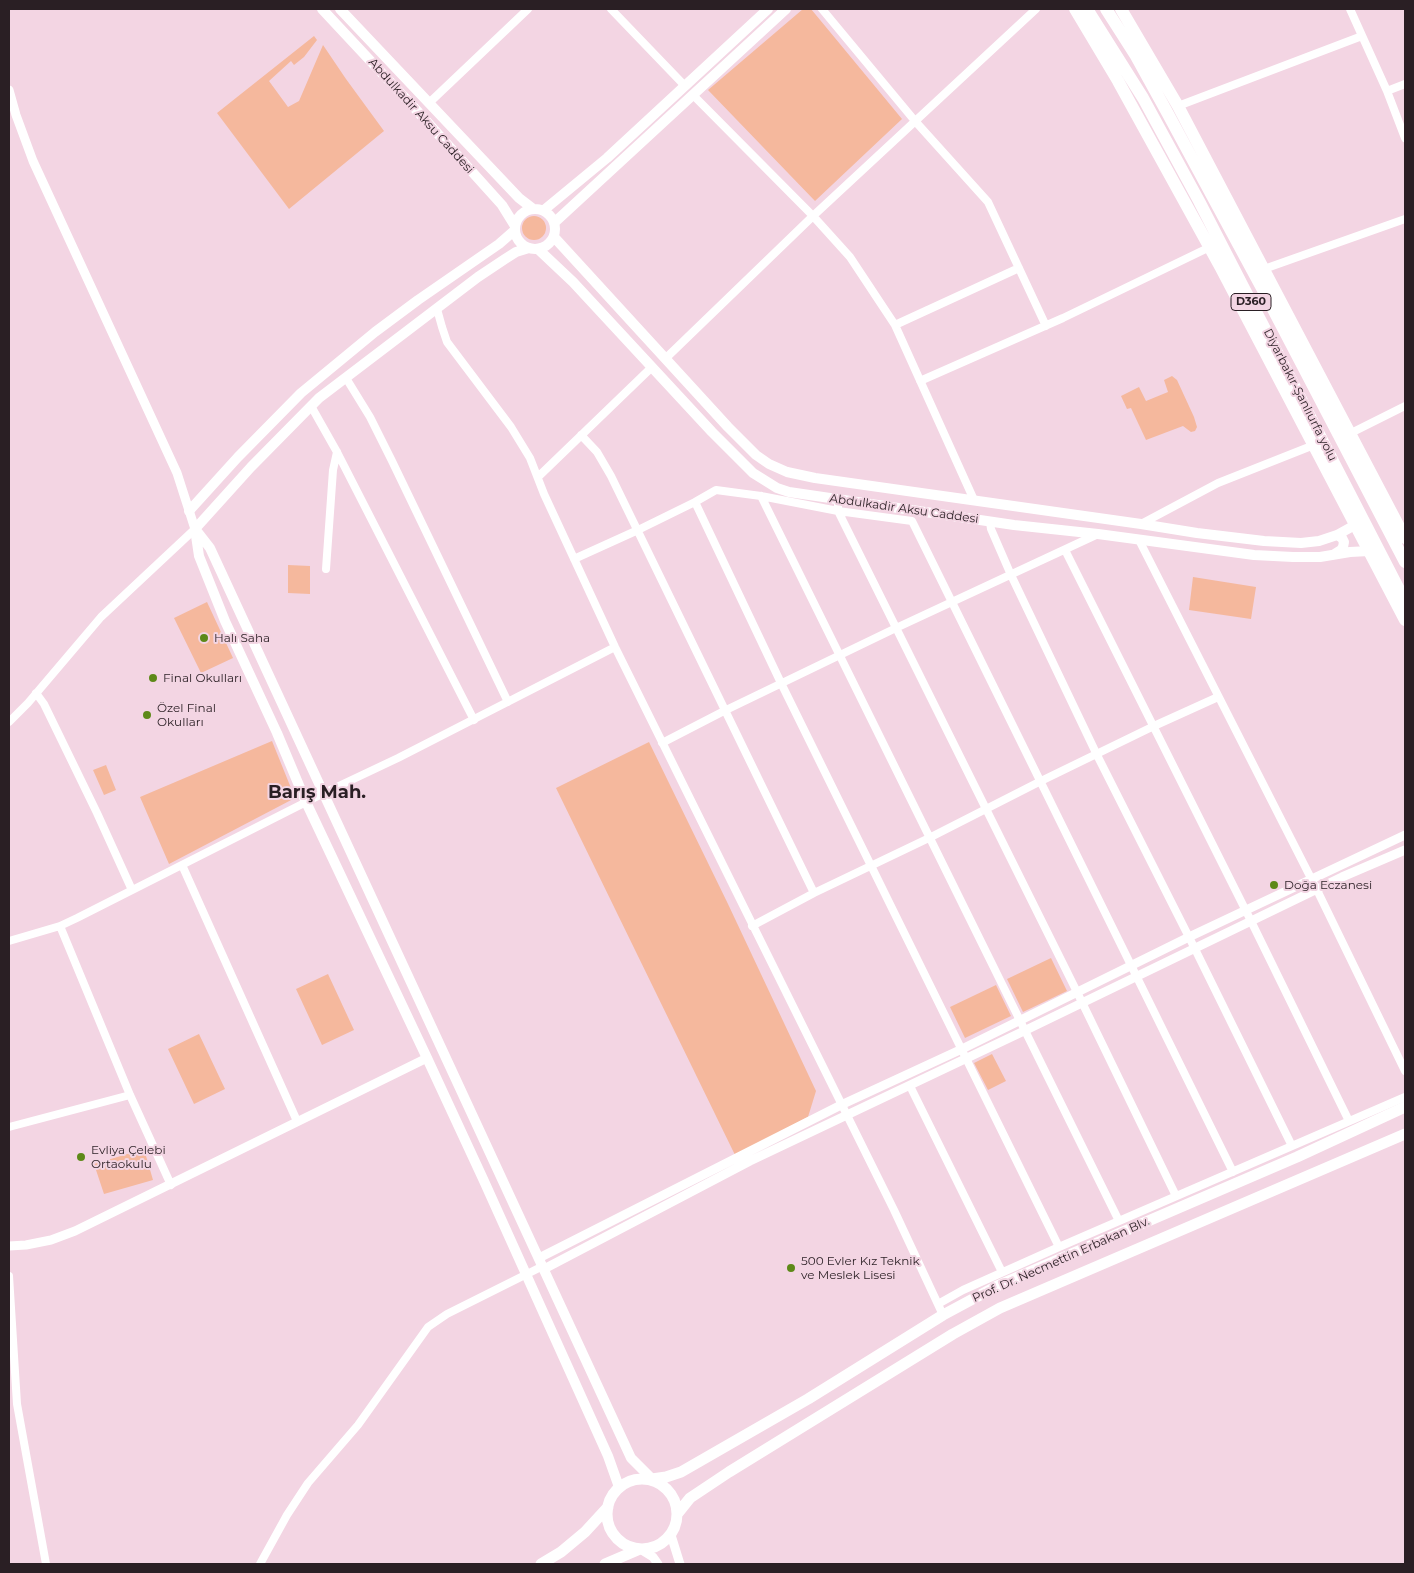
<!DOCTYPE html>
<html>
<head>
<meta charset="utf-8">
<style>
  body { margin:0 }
  #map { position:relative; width:1414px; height:1573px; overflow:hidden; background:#f3d5e3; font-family:Montserrat,sans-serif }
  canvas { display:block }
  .frame { position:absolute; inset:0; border:10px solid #2a1f24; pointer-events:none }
</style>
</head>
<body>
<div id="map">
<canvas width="1414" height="1573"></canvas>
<div class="frame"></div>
</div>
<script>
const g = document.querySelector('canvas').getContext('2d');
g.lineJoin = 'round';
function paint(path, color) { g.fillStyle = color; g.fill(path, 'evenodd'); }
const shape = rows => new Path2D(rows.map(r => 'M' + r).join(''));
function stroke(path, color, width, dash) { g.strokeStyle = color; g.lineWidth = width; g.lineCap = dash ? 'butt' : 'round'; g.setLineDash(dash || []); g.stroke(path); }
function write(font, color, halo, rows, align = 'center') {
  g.font = font + ' Montserrat,sans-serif'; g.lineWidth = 4; g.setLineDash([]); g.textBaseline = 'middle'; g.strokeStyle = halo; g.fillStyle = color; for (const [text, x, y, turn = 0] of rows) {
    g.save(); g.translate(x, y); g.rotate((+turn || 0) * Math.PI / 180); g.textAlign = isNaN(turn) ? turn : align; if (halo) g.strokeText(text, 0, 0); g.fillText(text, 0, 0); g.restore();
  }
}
paint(shape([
  [803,9,811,9,902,119,815,201,708,90],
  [314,36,317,40,304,57,294,65,291,61,269,81,288,107,299,101,323,45,346,79,384,131,289,209,217,113],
  '522 228a12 12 0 1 1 24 0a12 12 0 1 1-24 0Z',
  [1172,376,1177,380,1194,417,1197,427,1195,431,1191,432,1183,426,1146,440,1131,408,1127,409,1121,396,1139,387,1146,401,1168,392,1164,380],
  [288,565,310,566,310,594,288,593],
  [1193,577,1256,587,1251,619,1189,610],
  [207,602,233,658,201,673,174,618],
  [272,741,295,798,169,864,140,797],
  [649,742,728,904,816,1091,808,1117,735,1155,556,788],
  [106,765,116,790,104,795,93,770],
  [1051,958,1067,991,1023,1012,1007,979],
  [328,974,354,1030,322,1045,296,989],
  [996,985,1011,1016,965,1038,950,1007],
  [199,1034,225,1089,194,1104,168,1049],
  [992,1054,1006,1081,988,1090,974,1063],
  [144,1149,153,1180,104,1194,94,1164]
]), '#f5b89d');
stroke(shape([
  [611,9,685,86],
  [822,9,915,121,988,202,1046,326],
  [1350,9,1387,91,1405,138],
  [1387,91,1405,84],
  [429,103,528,9],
  [1178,106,1362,36],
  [1264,269,1405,219],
  [437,309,442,327,447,342,511,427,530,458,544,494,615,647,894,1210,943,1315],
  [895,325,1019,268],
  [666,358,813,216,693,95],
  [346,378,370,417,392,461,508,702],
  [920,381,1063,318,1210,247],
  [311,406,337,452,474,720],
  [1351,433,1405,406],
  [581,435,597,452,611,476,814,893],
  [539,476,652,367],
  [761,496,1119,1221],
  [838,499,838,511,1077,992,1176,1196],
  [974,500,895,325,850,257,813,216,1036,9],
  [695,502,781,683,1059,1247],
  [990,522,991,529,1011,575,1097,755,1195,949,1292,1146],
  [1141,524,1218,483,1314,445],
  [1139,540,1317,890,1405,1071],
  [1065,550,1251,921,1349,1121],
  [574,559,638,530,695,502,716,490,761,496,838,511,912,521,1233,1172],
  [326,569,333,470,337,452],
  [36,693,44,704,97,813,132,890],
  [9,722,28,703,101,617,195,529],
  [662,743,724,711,896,628,1098,534],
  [182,865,297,1121],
  [60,926,130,1095,171,1185],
  [752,926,814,893,929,838,1041,781,1154,726,1218,697],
  [9,941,60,926,77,918,324,793,398,758,615,647],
  [910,1086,1002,1272],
  [9,1127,130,1095],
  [9,1276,17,1404,46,1564],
  [938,1304,963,1290,1059,1247,1405,1097],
  [260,1564,287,1515,308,1483,358,1425,428,1327,447,1314,543,1266]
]), '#fff', 8);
stroke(shape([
  [9,90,16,115,33,161,177,473,195,529],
  [9,1246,26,1245,51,1240,75,1231,427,1058],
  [539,1258,841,1105,962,1049,1189,937,1405,835],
  [544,1269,750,1161,1024,1031,1342,877,1405,850],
  [671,1535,680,1564],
  [640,1549,653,1557,658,1564]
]), '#fff', 9);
stroke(shape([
  [322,9,420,114,502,205,515,226],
  [340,9,519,198,532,208],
  '515 229a20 20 0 1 1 40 0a20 20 0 1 1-40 0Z',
  [544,210,607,158,768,9],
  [555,222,786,9],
  [554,237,728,427,756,455,769,464,787,472,815,478,1141,524,1197,533,1264,541,1301,543,1319,541,1337,535,1355,525],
  [529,248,516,252,505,259,478,277,319,398,251,467,195,529,199,556,225,621,277,733,306,802,427,1058,484,1181,608,1456,619,1487],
  [538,249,573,282,712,432,753,473,777,488,789,492,1014,525,1098,534,1254,555,1293,557,1320,557,1350,552,1369,551],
  [189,511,238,457,301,393,375,332,418,300,499,244,515,230],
  [196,530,210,548,631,1458,652,1479],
  [1333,555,1341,550,1343,547,1344,542,1342,538,1337,535]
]), '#fff', 10);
stroke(shape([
  '607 1514a35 35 0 1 1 70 0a35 35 0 1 1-70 0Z',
  [652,1479,666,1477,681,1472,808,1399,943,1315,997,1286,1297,1157,1405,1107],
  [678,1513,690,1498,729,1472,953,1334,1000,1308,1405,1134],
  [541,1564,561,1552,585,1532,608,1507],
  [605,1564,640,1549]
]), '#fff', 11);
stroke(shape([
  [1075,9,1118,81,1221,268,1405,620],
  [1087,9,1143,98,1199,201,1405,601],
  [1106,9,1136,56,1168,114,1264,292,1405,562],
  [1121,9,1178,106,1405,538]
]), '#fff', 12);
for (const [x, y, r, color] of [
  [204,638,5,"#5d8918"],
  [153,678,5,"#5d8918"],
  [147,715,5,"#5d8918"],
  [1274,885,5,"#5d8918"],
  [81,1157,5,"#5d8918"],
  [791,1268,5,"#5d8918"]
]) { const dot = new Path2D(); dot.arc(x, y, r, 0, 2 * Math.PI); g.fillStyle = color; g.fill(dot); stroke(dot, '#f3d5e3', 2); }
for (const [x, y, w] of [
  [1251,302,40]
]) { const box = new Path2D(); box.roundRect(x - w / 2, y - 8.5, w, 17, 4); g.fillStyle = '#f3d5e3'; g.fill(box); stroke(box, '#2a1f24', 1); }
write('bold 11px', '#2a1f24', null, [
  ["D360",1251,302]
]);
write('12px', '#2a1f24', '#f3d5e3', [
  ["Abdulkadir Aksu Caddesi",421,116,48],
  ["Diyarbakır-Şanlıurfa yolu",1300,395,63],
  ["Abdulkadir Aksu Caddesi",904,509,8],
  ["Prof. Dr. Necmettin Erbakan Blv.",1061,1260,-24]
]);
write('12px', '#2a1f24', '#f3d5e3', [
  ["Halı Saha",214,638],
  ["Final Okulları",163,678],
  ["Özel Final",157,708],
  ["Okulları",157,722],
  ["Doğa Eczanesi",1284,885],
  ["Evliya Çelebi",91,1150],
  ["Ortaokulu",91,1164],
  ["500 Evler Kız Teknik",801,1261],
  ["ve Meslek Lisesi",801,1275]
], 'left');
write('bold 18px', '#2a1f24', '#f3d5e3', [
  ["Barış Mah.",317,793]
]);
</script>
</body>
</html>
